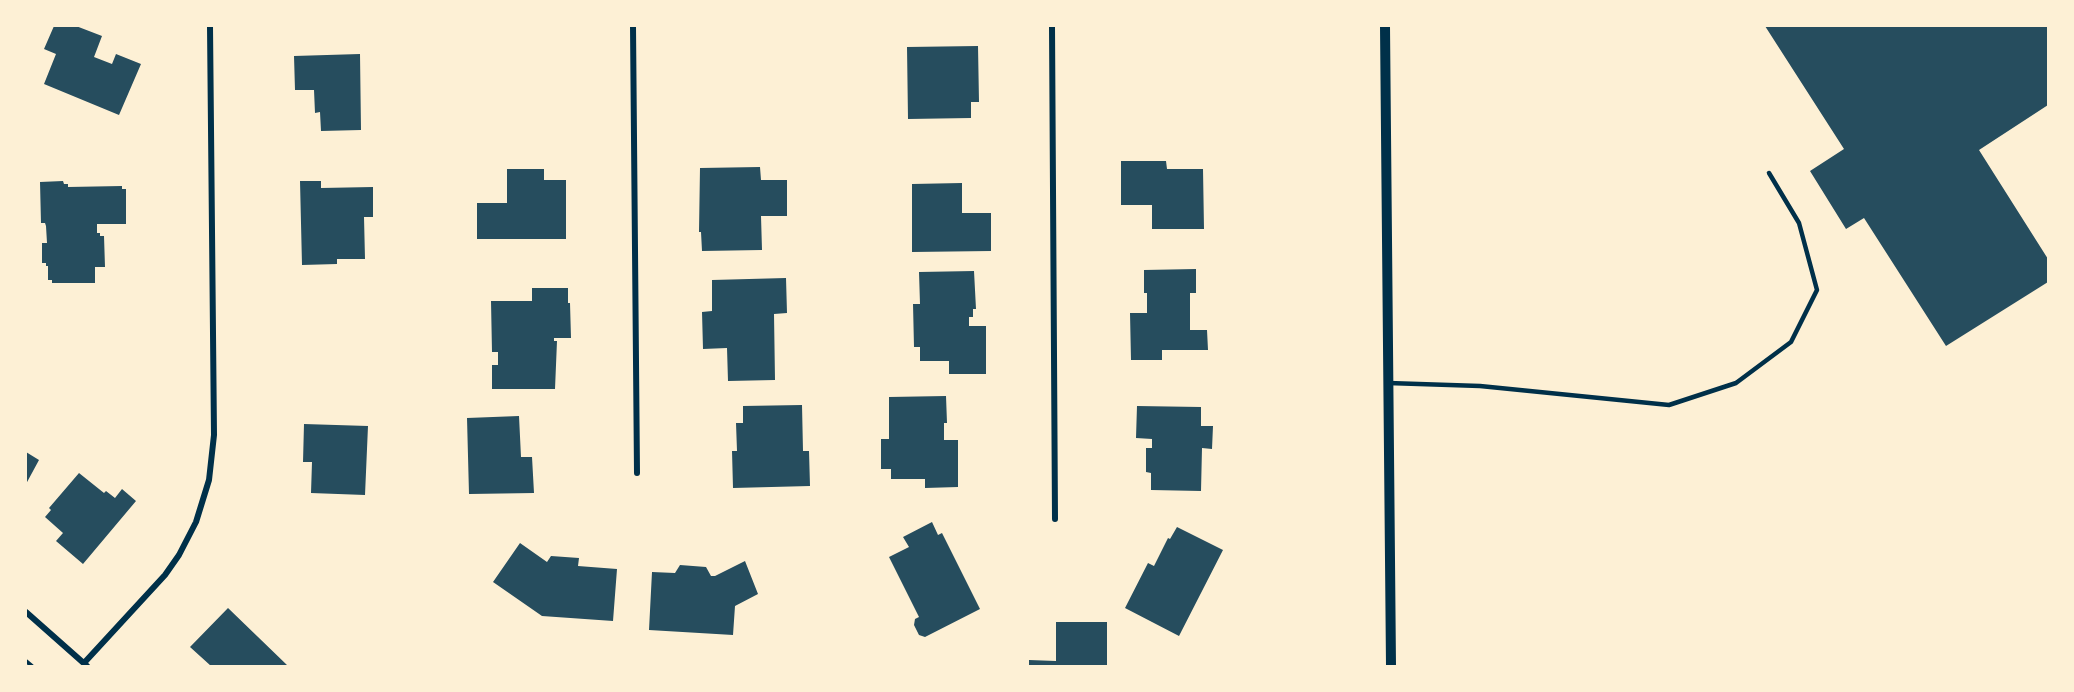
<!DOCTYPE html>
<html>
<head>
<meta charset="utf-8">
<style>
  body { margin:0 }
  #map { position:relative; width:2074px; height:692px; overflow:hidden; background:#fdf0d5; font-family:"Work Sans",sans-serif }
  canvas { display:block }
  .frame { position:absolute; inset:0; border:27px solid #fdf0d5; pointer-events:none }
</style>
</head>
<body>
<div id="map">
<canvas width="2074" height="692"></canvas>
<div class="frame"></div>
</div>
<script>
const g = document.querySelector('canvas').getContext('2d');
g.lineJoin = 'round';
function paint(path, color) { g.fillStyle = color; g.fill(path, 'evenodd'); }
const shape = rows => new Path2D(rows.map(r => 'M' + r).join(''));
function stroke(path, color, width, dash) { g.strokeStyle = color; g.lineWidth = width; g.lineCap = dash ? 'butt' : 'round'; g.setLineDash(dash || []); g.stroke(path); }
paint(shape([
  [54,26,76,26,102,36,94,57,112,64,116,54,141,64,119,115,44,84,56,54,44,49],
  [1765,26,2048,26,2048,105,1979,150,2048,259,2048,282,1946,346,1864,218,1846,229,1810,171,1844,149],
  [978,46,979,102,971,102,971,118,908,119,907,47],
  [360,54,361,130,321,131,320,112,315,113,314,90,295,90,294,56],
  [1121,161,1166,161,1167,169,1203,169,1204,229,1152,229,1152,205,1121,205],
  [760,167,761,180,787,180,787,216,761,216,762,250,702,251,701,232,699,232,700,168],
  [507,169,544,169,544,180,566,180,566,239,477,239,477,203,507,203],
  [63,181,64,184,68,184,68,187,122,186,122,189,126,189,126,224,97,224,97,233,100,233,100,236,104,236,105,267,95,267,95,283,52,283,52,280,48,280,48,266,46,266,46,263,42,263,42,243,47,243,46,226,45,223,41,223,40,182],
  [300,181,321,181,321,188,373,187,373,217,364,217,365,259,337,259,337,264,302,265],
  [962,183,962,213,991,213,991,251,912,252,912,184],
  [1196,269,1196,293,1190,293,1190,330,1207,330,1208,350,1162,350,1162,360,1131,360,1130,313,1147,313,1147,293,1144,293,1144,270],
  [974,271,976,309,973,309,973,317,969,317,969,326,986,326,986,374,949,374,949,361,920,361,920,347,914,347,913,304,920,304,919,272],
  [786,278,787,313,774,314,775,380,728,381,727,348,703,349,702,312,712,311,712,280],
  [532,288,568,288,568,303,570,303,571,338,554,338,554,341,557,341,555,389,492,389,492,365,498,365,498,352,492,352,491,301,532,301],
  [946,396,947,423,944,423,944,440,958,440,958,487,925,488,925,479,891,479,891,469,881,469,881,439,889,439,889,397],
  [802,405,803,451,809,451,810,486,733,488,732,451,737,451,736,423,743,423,743,406],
  [1137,406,1201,407,1201,426,1213,426,1212,449,1202,448,1201,491,1151,490,1151,473,1146,472,1146,448,1152,448,1152,439,1136,438],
  [519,416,521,457,532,457,534,493,469,494,467,418],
  [304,424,368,426,365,495,311,493,312,462,303,462],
  [26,452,39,460,26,484],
  [79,473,104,493,106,491,115,498,122,489,136,501,83,564,56,541,63,533,45,517,51,510,49,508],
  [932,522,938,535,942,533,980,609,925,637,919,635,914,625,915,619,919,617,889,557,909,547,903,537],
  [1177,527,1223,550,1179,636,1125,608,1148,563,1154,566,1168,538,1170,539],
  [520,543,547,562,551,556,579,558,578,566,617,569,613,621,542,616,493,582],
  [745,561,758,594,735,606,733,635,649,630,652,572,675,573,680,565,706,567,711,576,715,576],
  [228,608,287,665,286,666,211,666,190,647],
  [1056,622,1107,622,1107,666,1029,666,1029,660,1056,661]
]), '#264d5e');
stroke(shape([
  [26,661,32,666]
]), '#003049', 4);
stroke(shape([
  [1388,383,1480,386,1669,405,1736,383,1791,342,1817,290,1799,223,1769,173]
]), '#003049', 4.5);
stroke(shape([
  [633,26,637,473],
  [1052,26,1055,519],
  [26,612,87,666],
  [84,663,165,575,179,555,196,522,209,480,214,435,210,26]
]), '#003049', 6);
stroke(shape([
  [1385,26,1391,666]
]), '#003049', 10);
</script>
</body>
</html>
